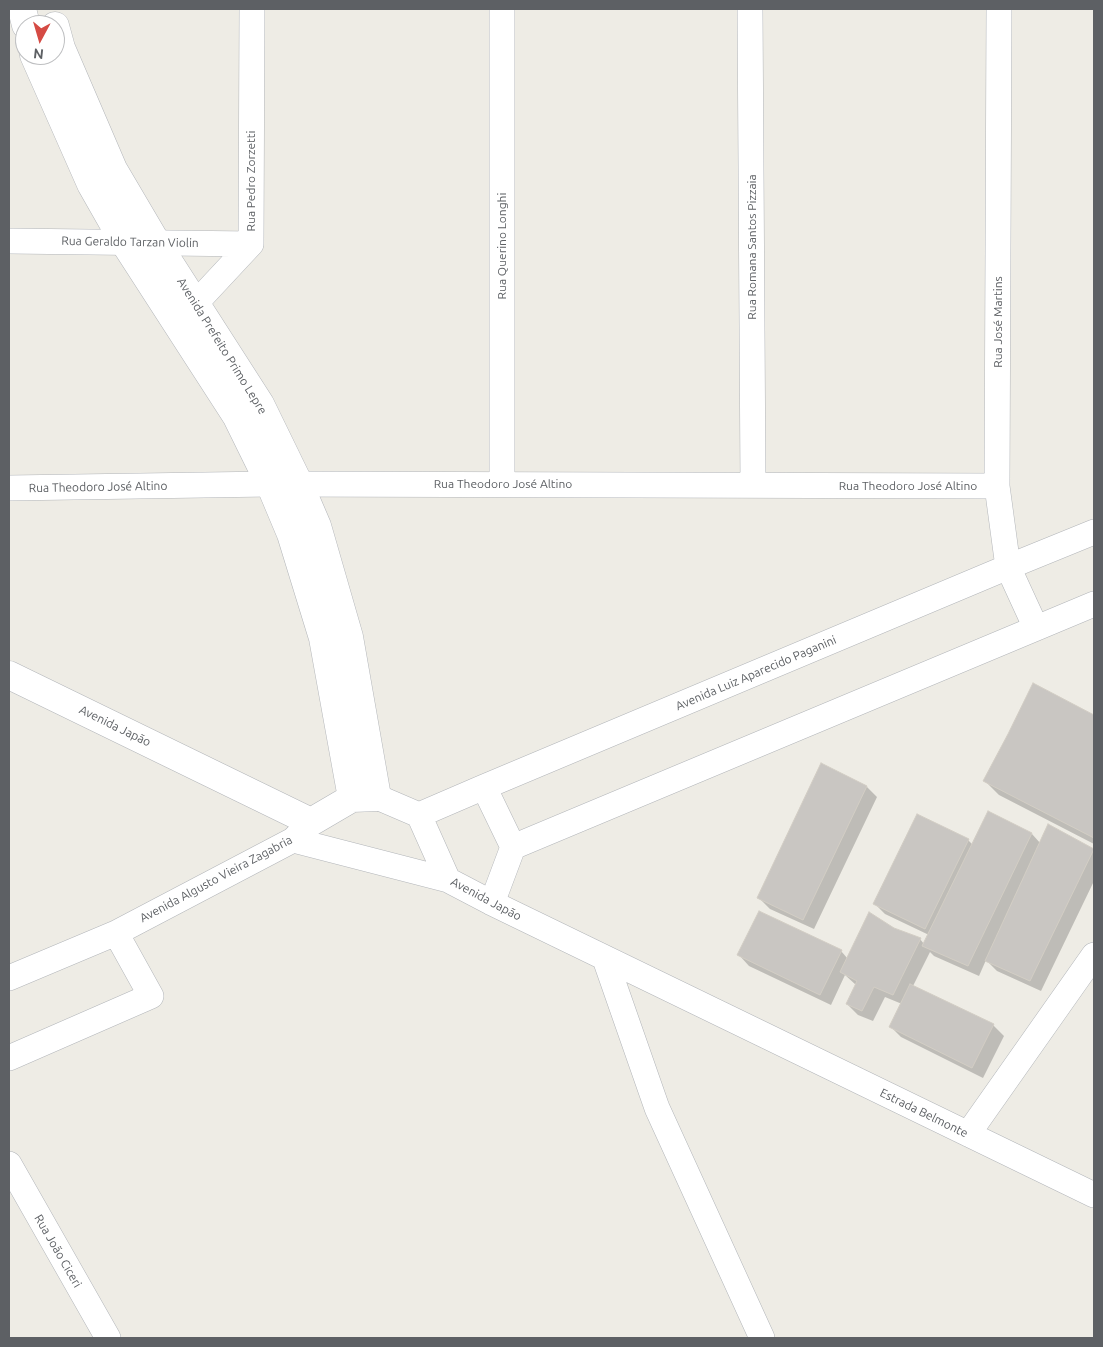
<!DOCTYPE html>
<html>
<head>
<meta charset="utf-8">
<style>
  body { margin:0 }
  #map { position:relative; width:1103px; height:1347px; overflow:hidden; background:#eeece5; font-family:Ubuntu,sans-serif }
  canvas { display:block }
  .frame { position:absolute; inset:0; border:10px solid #5d6064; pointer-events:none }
  .north { position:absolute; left:15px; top:15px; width:50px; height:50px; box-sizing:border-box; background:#fff; border:1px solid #bebfc1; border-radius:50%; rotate:186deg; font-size:14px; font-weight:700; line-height:20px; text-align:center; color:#5d6064 }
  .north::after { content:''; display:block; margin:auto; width:18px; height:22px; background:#d54b44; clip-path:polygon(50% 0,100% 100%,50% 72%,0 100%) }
</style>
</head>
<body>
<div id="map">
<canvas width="1103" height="1347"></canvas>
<div class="frame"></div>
<div class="north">N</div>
</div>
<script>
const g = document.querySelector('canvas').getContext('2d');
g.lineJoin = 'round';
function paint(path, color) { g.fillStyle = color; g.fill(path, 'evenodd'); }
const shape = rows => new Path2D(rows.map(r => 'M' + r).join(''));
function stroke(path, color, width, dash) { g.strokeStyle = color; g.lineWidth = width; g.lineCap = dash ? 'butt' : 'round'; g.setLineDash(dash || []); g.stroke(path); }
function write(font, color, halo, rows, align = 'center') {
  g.font = font + ' Ubuntu,sans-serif'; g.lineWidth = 4.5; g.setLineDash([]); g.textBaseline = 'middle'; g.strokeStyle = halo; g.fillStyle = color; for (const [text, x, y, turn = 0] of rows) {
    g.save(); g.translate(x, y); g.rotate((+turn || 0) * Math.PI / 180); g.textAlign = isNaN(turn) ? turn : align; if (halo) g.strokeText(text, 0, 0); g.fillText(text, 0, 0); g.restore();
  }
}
paint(shape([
  [1033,685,1094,717,1094,844,999,795,985,781],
  [821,765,867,787,877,797,814,929,770,909,759,898],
  [989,812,1032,834,1041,844,1049,826,1094,850,1094,881,1041,991,997,971,986,960,979,976,934,956,930,952,913,986,993,1025,1004,1036,983,1078,901,1037,891,1027,902,1004,885,997,873,1021,858,1015,847,1004,856,985,845,975,831,1005,749,966,739,955,841,951,848,959,893,929,920,939,924,944,929,935,885,914,875,904,968,840,973,845]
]), '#0003');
const building = shape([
  [1033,683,1094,715,1094,838,983,781,1008,734,1033,683],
  [821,763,867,786,803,920,757,898,821,763],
  [988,811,1032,833,968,966,922,946,988,811],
  [917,814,969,839,925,929,873,904,917,814],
  [1048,824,1094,849,1030,981,985,961,1048,824],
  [759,911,842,950,820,995,737,955,759,911],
  [869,912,894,928,921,938,893,995,874,987,862,1011,846,1004,857,981,840,972,869,912],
  [910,984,994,1024,972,1068,889,1027,910,984]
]);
paint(building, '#c9c6c2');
stroke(building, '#d2cdc4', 1);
const minor = shape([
  [750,9,753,485],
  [999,9,997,486,1008,567,1036,628],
  [9,241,251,244],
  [182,318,251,244,252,9],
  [502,484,502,9],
  [9,488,270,484,997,486],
  [484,787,513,847,492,903],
  [377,797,419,815,448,880,492,903,1094,1195],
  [419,815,484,787,1008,567,1094,532],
  [293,840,448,880],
  [513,847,1094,604],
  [605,959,657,1108,762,1338],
  [9,978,116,933,293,840,311,822],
  [9,1058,151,996,116,933],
  [968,1134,1094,955],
  [9,1164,108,1338]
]);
const tertiary = shape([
  [22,9,26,25],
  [34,55,91,184,124,242,237,417,270,484,291,534,323,638,352,798],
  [9,675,311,822,352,798,377,797,349,637,317,526,299,484,260,404,156,242,113,169,61,48,55,26]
]);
stroke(minor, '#b2b5b9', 26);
stroke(tertiary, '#b2b5b9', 29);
stroke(minor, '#fff', 25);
stroke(tertiary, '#fff', 28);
write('12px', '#5d6064', '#fff', [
  ["Rua Pedro Zorzetti",251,181,-90],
  ["Rua Geraldo Tarzan Violin",130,242,1],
  ["Rua Querino Longhi",502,246,-90],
  ["Rua Romana Santos Pizzaia",752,247,-90],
  ["Rua José Martins",998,322,-90],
  ["Avenida Prefeito Primo Lepre",222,346,58],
  ["Rua Theodoro José Altino",503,484],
  ["Rua Theodoro José Altino",908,486],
  ["Rua Theodoro José Altino",98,487,-1],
  ["Avenida Luiz Aparecido Paganini",756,673,-23],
  ["Avenida Japão",115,726,26],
  ["Avenida Algusto Vieira Zagabria",216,879,-28],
  ["Avenida Japão",486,899,28],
  ["Estrada Belmonte",924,1113,26],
  ["Rua João Ciceri",58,1251,60]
]);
</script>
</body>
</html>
